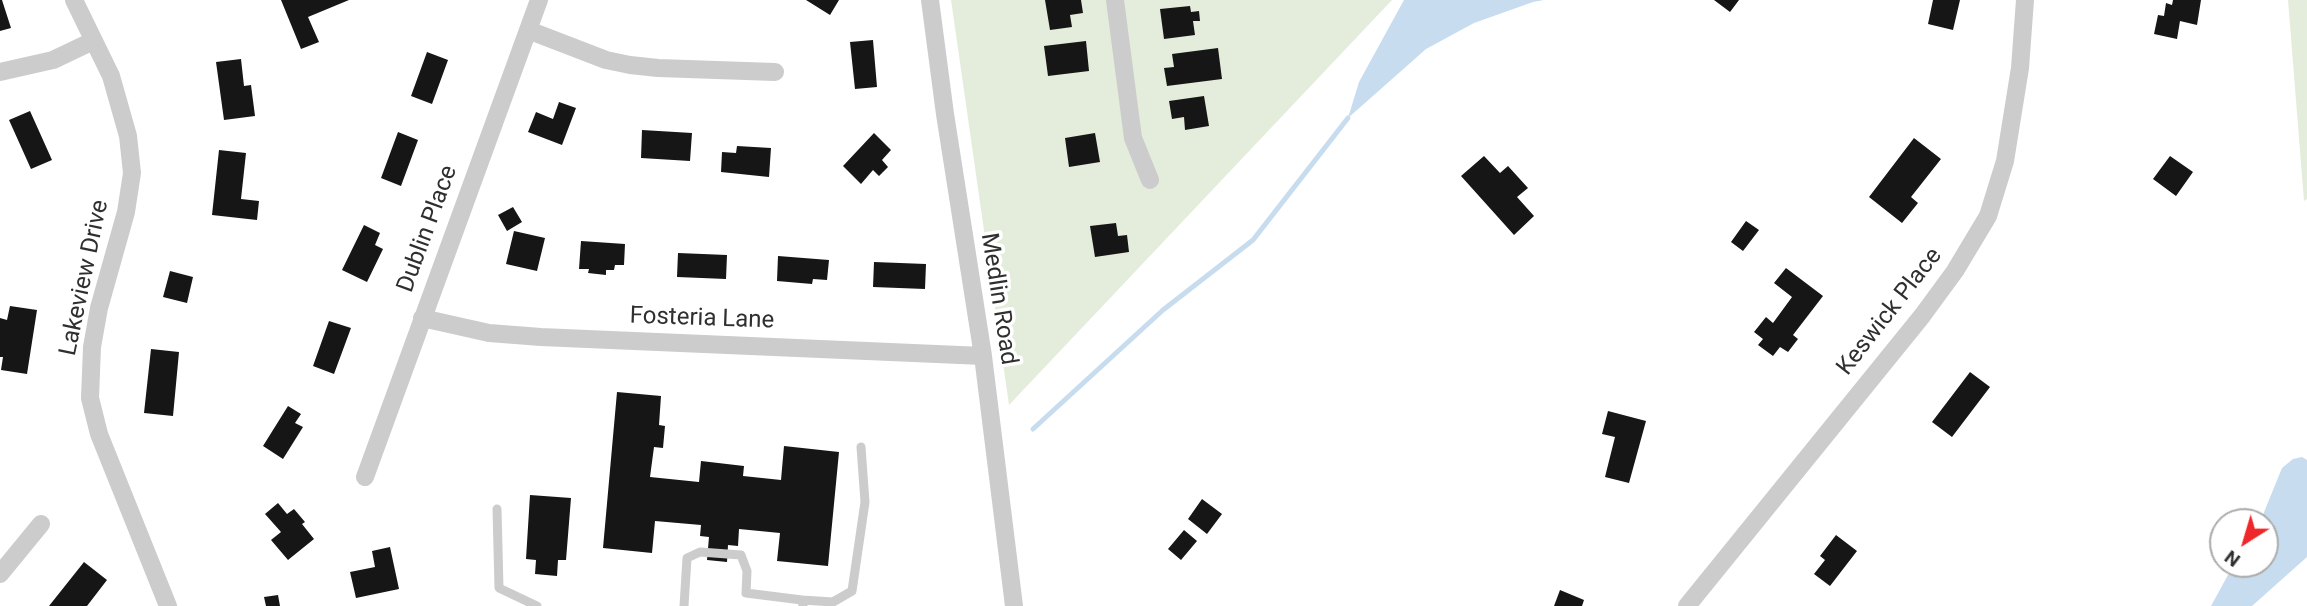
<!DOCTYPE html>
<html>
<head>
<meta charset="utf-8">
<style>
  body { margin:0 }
  #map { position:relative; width:2307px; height:606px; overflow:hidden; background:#fff; font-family:Roboto,sans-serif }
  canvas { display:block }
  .north { position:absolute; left:2209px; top:508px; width:70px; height:70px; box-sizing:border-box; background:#fff; border:2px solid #acacac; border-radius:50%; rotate:217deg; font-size:19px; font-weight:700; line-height:28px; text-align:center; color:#2f2f2f }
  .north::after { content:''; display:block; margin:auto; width:24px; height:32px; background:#ee282a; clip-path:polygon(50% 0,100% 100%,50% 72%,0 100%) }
</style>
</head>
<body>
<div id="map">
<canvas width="2307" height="606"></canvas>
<div class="north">N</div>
</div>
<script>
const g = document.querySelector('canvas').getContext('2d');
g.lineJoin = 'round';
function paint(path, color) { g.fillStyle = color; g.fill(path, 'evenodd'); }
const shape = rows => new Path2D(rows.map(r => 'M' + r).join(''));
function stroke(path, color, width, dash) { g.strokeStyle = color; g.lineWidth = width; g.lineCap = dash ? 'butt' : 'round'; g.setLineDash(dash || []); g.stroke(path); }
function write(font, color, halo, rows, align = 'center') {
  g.font = font + ' Roboto,sans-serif'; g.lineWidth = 7; g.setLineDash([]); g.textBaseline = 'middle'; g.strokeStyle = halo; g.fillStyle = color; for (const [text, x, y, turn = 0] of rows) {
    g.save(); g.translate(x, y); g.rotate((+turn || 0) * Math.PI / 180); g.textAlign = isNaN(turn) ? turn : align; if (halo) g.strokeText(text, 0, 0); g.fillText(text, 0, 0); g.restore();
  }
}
paint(shape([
  [951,0,1392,0,1009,405],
  [2288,0,2307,0,2307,199,2304,201]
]), '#e4eddc');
paint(shape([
  [1404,0,1544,0,1533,2,1474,23,1426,49,1348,118,1359,82],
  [2302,457,2307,460,2307,557,2252,606,2211,606,2234,564,2265,564,2265,522,2260,522,2282,468,2293,459]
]), '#c7dcee');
stroke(shape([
  [1033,429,1163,310,1253,240,1348,118]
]), '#c7dcee', 5);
paint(shape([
  [0,0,2,0,11,28,0,31],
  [281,0,349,0,308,17,319,42,301,49],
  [806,0,839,0,830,15],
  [1045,0,1081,0,1083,13,1070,15,1072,27,1050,30],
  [1714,0,1739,0,1730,12],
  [1933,0,1960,0,1953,30,1928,24],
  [2173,0,2201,0,2197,25,2180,21,2177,39,2154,34,2158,15,2164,16,2166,3,2172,5],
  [1190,6,1191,12,1199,11,1200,21,1193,21,1195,35,1164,39,1160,9],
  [873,40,877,87,855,89,850,42],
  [1086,41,1089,71,1048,76,1044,46],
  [1218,48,1222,79,1167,86,1164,68,1174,67,1172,54],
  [427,52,448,60,432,104,411,96],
  [241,59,244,86,251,85,255,116,224,120,216,62],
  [1204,96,1209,126,1185,130,1184,117,1172,119,1169,101],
  [559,102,576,108,562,145,528,132,536,112,553,119],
  [30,111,52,160,31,169,9,120],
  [642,130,692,133,690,161,641,158],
  [398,132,418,140,401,186,381,178],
  [874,133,891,150,882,160,888,167,879,176,873,170,861,184,843,166],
  [1095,133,1100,162,1069,167,1065,138],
  [1914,138,1941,159,1911,197,1918,203,1902,223,1869,197],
  [737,146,771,148,769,177,721,172,722,152,736,153],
  [219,150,246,153,241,199,259,201,257,220,212,215],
  [1484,156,1500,173,1508,166,1528,188,1517,197,1534,216,1514,235,1461,176],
  [2170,156,2193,172,2176,196,2153,179],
  [513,207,522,222,507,231,498,215],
  [1746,221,1759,230,1743,251,1731,242],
  [1116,223,1118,236,1127,235,1129,252,1095,257,1090,226],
  [364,225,380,233,375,245,383,249,367,282,342,270],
  [514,231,545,238,537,271,506,264],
  [581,241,625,244,624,265,615,265,614,270,606,270,606,275,588,273,589,269,579,269],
  [678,253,727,255,726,279,677,277],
  [778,256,829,260,827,280,813,279,812,284,777,281],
  [874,262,926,264,925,289,873,287],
  [1786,268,1823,296,1793,335,1798,339,1788,352,1780,347,1773,356,1758,345,1763,339,1754,332,1766,317,1773,323,1792,297,1774,283],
  [170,271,193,277,187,303,163,297],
  [10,306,37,310,27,374,1,370,3,357,0,357,0,318,7,320],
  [329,321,351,328,334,374,313,366],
  [151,349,179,352,173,416,144,413],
  [1970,372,1990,387,1952,437,1932,422],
  [617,392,661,396,659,425,665,426,663,448,654,447,650,477,699,482,701,461,744,466,743,476,781,480,784,446,839,452,828,566,777,561,780,533,739,529,738,546,728,545,727,562,707,560,709,537,700,536,701,525,655,521,652,553,603,548],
  [288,406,301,414,295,423,303,427,283,459,263,446],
  [1608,411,1646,421,1629,483,1605,477,1615,437,1602,434],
  [530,495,571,498,566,560,558,560,557,576,535,574,536,560,526,559],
  [1202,499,1222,514,1207,534,1188,519],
  [278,503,287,514,294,509,305,522,302,524,314,539,288,560,271,540,281,532,265,514],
  [1184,530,1197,541,1181,560,1168,549],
  [1836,535,1857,551,1830,586,1814,574,1825,560,1820,556],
  [390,547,399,589,356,598,350,572,375,567,372,551],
  [84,562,107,580,87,606,49,606],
  [1560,590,1584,600,1582,606,1554,606],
  [278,595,280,606,266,606,264,597]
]), '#161616');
stroke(shape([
  [497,509,499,588,537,606],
  [684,606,687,558,700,552,741,555,747,571,746,593,802,600],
  [803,606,802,600,833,602,852,591,865,502,861,447]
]), '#ccc', 9);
stroke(shape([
  [74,0,111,76,128,136,132,173,126,212,99,308,92,347,90,398,99,434,168,606],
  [930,0,945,114,983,356,1014,606],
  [1115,0,1133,138,1150,180],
  [528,30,606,60,630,65,658,68,775,72],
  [0,72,53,60,93,41],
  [422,318,489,333,541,337,983,356],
  [365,477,539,0],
  [0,574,41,524],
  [1687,606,1922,316,1955,271,1988,216,2005,161,2020,68,2025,0]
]), '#ccc', 18);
write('24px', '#2f2f2f', '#fff', [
  ["Dublin Place",428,229,-70],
  ["Lakeview Drive",85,278,-78],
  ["Medlin Road",998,299,81],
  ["Keswick Place",1890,312,-52],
  ["Fosteria Lane",702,319,2]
]);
</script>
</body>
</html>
